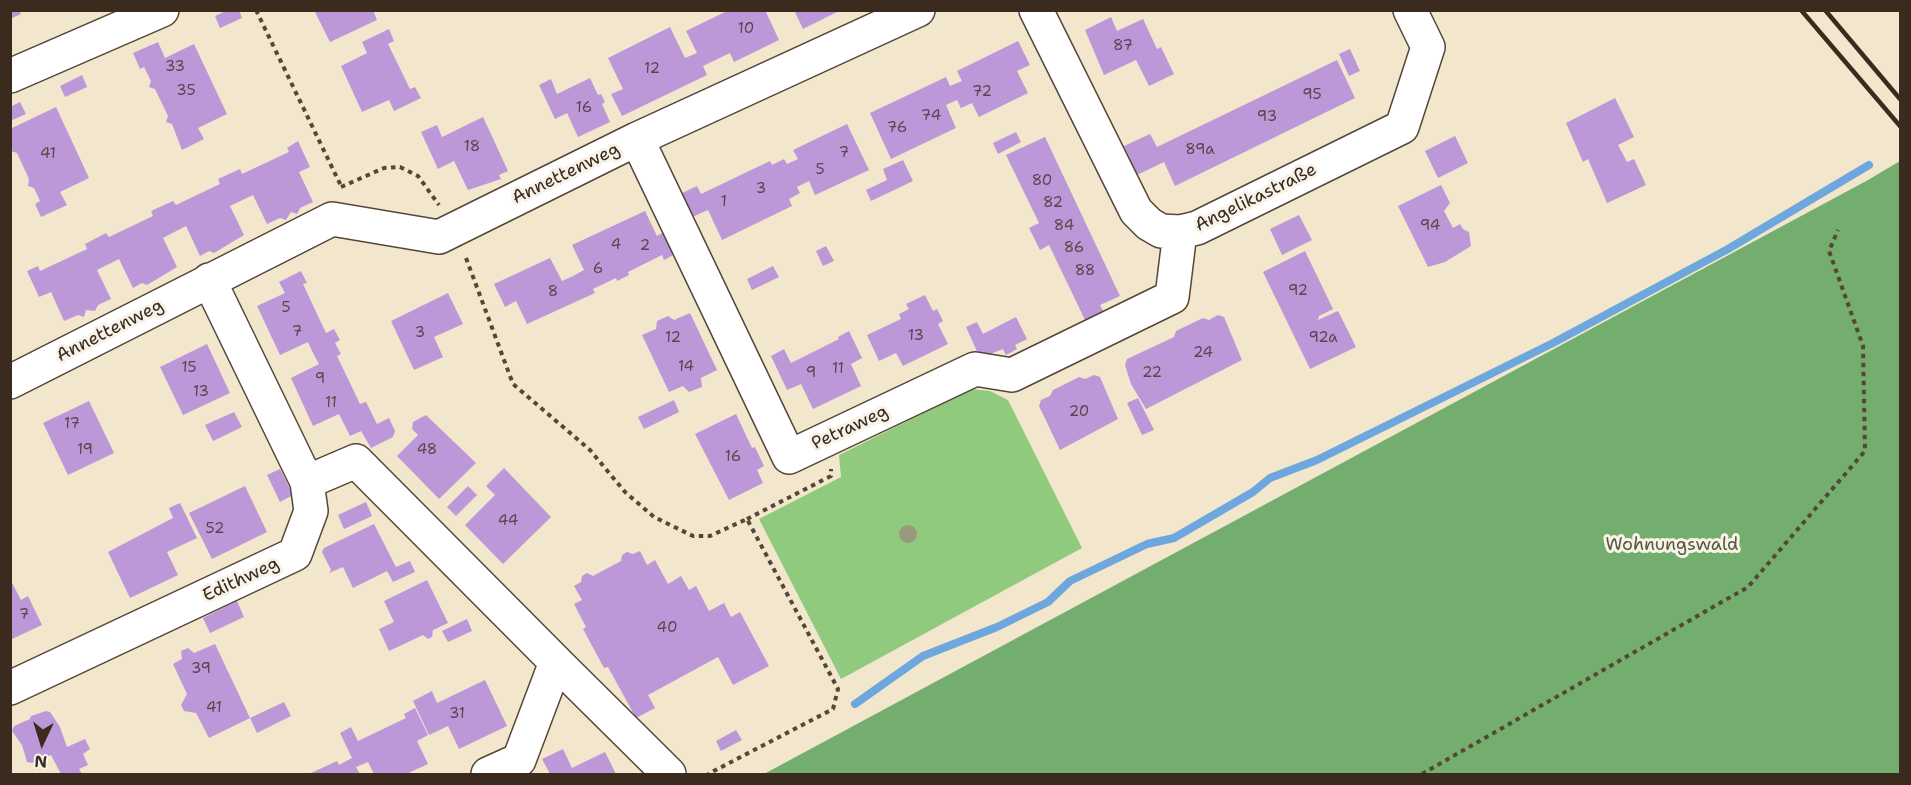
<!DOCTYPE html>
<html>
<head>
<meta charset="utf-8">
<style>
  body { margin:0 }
  #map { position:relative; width:1911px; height:785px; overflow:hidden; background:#f2e6cd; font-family:"Shantell Sans",sans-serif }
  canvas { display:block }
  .frame { position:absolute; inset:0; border:12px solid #3b2a1e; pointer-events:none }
  .north { position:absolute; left:12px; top:713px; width:60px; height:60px; -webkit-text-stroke:4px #f7f3e8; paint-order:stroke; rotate:184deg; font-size:16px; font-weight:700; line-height:24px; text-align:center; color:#3b2a1e }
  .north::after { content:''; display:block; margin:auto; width:21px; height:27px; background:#3b2a1e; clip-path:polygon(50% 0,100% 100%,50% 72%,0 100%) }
</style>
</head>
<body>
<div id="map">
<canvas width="1911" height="785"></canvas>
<div class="frame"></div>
<div class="north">N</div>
</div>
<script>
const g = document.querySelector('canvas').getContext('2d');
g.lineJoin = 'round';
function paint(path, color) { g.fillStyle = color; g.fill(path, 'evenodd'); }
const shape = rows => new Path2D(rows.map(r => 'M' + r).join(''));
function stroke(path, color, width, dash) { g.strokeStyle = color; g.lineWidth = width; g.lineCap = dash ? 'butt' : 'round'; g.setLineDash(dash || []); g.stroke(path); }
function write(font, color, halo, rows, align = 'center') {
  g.font = font + ' "Shantell Sans",sans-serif'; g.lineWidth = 6; g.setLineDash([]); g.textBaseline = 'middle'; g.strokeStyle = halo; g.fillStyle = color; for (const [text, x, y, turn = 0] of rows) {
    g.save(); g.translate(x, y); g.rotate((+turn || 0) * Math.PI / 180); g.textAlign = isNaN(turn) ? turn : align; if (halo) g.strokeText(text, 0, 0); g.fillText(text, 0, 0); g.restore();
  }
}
paint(shape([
  [972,389,990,391,1008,400,1082,548,841,679,759,519,841,477,839,455]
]), '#90ca7f');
paint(shape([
  [1900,161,1900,774,764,774,1868,180]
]), '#74ae6e');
stroke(shape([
  [855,704,923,656,997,627,1048,602,1070,581,1147,544,1174,538,1253,492,1270,478,1317,460,1553,343,1728,249,1869,165]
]), '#6da7dd', 8);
paint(shape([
  [10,10,19,10,21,14,10,19],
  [228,10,239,10,242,18,220,28,215,16],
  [314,10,373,10,377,20,330,42],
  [729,10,765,10,779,40,734,62,730,53,703,66,707,75,622,116,611,94,623,89,608,58,670,27,685,58,697,53,686,31],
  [794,10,841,10,803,29],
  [1111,17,1117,31,1143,19,1157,49,1161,47,1174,74,1149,86,1136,60,1104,75,1085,30],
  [389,29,394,41,388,44,410,89,415,87,421,98,394,111,389,100,362,112,341,66,367,53,362,42],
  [1018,41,1030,65,1017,71,1028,93,979,117,972,103,961,108,957,100,946,105,956,128,891,159,870,113,946,77,950,86,962,81,957,71],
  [158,42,165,58,194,44,227,114,198,128,204,139,182,150,172,124,166,122,168,116,155,89,149,87,151,81,144,67,140,69,133,53],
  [1350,49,1360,71,1349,76,1339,54],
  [1337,60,1355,98,1175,186,1164,162,1137,175,1124,146,1150,134,1157,147],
  [82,75,87,87,65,97,60,86],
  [590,78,598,95,601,94,605,102,602,104,610,122,578,137,567,113,555,119,539,85,551,79,557,94],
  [1615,98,1634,137,1618,145,1627,162,1634,159,1646,185,1607,203,1588,159,1583,162,1566,123],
  [20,102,26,114,10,121,10,107],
  [56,107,89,178,60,192,67,205,41,217,35,204,40,201,34,188,28,186,29,179,17,153,11,151,10,129],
  [483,117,508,171,499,175,501,179,468,190,454,161,438,169,421,132,437,125,442,137],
  [847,124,869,170,815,195,809,181,797,187,800,193,789,199,792,206,722,240,708,210,692,217,680,194,697,186,701,194,770,161,772,165,784,159,787,164,798,159,793,150],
  [1016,132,1021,142,998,154,993,143],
  [1455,136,1468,163,1438,178,1425,151],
  [1045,137,1120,296,1100,305,1104,313,1086,322,1049,245,1040,250,1029,228,1039,223,1006,155],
  [298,141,310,167,299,172,313,202,300,208,297,214,291,212,286,220,280,218,267,224,253,195,230,206,244,235,214,253,209,251,200,256,186,226,163,238,177,267,147,285,142,283,133,288,119,259,97,270,111,299,98,305,95,311,86,310,84,317,78,315,64,321,51,292,39,297,27,271,38,266,40,271,87,249,85,244,106,233,109,237,153,216,151,211,173,201,176,205,220,184,218,179,240,169,242,174,289,152,287,148],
  [903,160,913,181,871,201,866,190,887,180,883,169],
  [1441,185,1450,203,1444,211,1453,228,1460,224,1463,229,1469,232,1471,246,1445,262,1428,267,1398,206],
  [645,211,657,236,664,232,675,254,664,260,662,255,628,272,629,275,617,281,616,278,593,289,595,293,527,324,516,301,505,307,494,284,550,258,562,281,573,276,584,270,572,245],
  [1299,215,1312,240,1282,255,1270,229],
  [826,246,834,261,823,266,816,251],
  [1305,251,1333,309,1319,316,1318,320,1338,311,1356,347,1310,369,1263,272],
  [773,266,779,277,752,290,747,279],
  [301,271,307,283,303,284,326,333,334,329,340,340,335,343,341,354,337,356,360,404,366,402,377,424,389,418,395,431,393,437,371,448,361,431,350,436,339,414,313,426,291,378,319,364,313,353,308,342,280,355,257,306,285,293,279,282],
  [448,293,463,324,434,337,443,357,414,370,391,321],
  [925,295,933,311,937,309,943,321,938,324,948,344,903,366,896,353,879,361,867,335,901,319,899,314,909,309,906,304],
  [690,313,717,370,701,378,702,387,689,392,683,386,669,392,642,335,656,329,657,321,668,316,674,320],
  [1218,315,1224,317,1242,360,1146,409,1131,384,1125,365,1127,359,1174,337,1176,331,1203,318,1209,320],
  [1016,317,1027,339,1015,345,1017,349,1006,355,1003,349,980,358,966,327,977,322,983,334],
  [849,331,862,358,851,364,861,386,813,409,801,384,787,390,771,356,784,349,791,363,839,339,838,337],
  [207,344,230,393,183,415,160,367],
  [1094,375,1100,377,1118,419,1060,450,1039,406,1041,400,1050,396,1053,390,1079,377,1085,379],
  [1138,398,1154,430,1142,435,1127,403],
  [674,400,679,412,644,429,638,417],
  [89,401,114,453,68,475,43,423],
  [234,412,242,427,213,441,205,425],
  [736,414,752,448,755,447,764,466,757,470,763,483,729,500,695,434],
  [426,415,476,463,439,499,397,456,418,435,412,429,413,422],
  [504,468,551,517,503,564,465,525,495,495,486,486],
  [280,469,293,495,280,502,267,475],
  [245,486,267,532,212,559,189,513],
  [468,486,477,495,456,516,447,507],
  [366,502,372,516,344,529,338,515],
  [180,503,197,538,167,552,178,575,130,598,108,552,173,518,169,508],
  [374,524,396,567,410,561,415,572,393,582,387,571,353,588,343,567,329,573,331,570,322,552,324,548],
  [640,551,647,565,655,560,668,584,681,576,689,590,696,586,709,611,724,603,731,617,740,612,769,666,733,685,718,657,648,695,655,708,636,718,608,667,604,668,583,629,586,627,574,604,582,600,574,586,581,582,582,576,587,573,593,576,621,561,622,555,627,552,633,554],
  [10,579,21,600,28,596,42,625,10,640],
  [427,580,448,623,433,630,432,637,428,639,423,635,389,651,379,629,394,622,384,601],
  [237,601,244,617,210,633,203,618],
  [467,619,472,631,448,642,442,631],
  [215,644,250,718,209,738,196,713,184,711,181,705,187,694,173,664,182,659,181,651,188,648,194,653],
  [485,680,507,726,459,749,448,726,429,735,413,701,432,691,437,703],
  [284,702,291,716,257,733,250,718],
  [415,708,428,735,417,741,428,764,406,774,374,774,368,762,356,767,360,774,309,774,337,761,339,765,352,758,340,733,351,727,358,741,406,718,404,714],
  [46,711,50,712,60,727,67,747,85,739,90,749,83,754,88,765,79,769,82,774,61,774,51,755,32,763,27,762,22,745,12,731,14,726,30,719,31,716],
  [736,730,742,740,721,751,716,741],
  [563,749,572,768,605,752,616,774,550,774,542,759]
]), '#bc98d9');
const minor = shape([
  [1036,10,1136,211,1149,224,1161,231,1180,232,1197,228,1402,127,1428,47,1410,10],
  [10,76,162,10],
  [637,139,789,457,975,369,1012,375,1172,297,1180,232],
  [209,280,307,482],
  [10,382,332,219,439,237,637,139,918,10],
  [556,662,669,774],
  [10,688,295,554,311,511,307,482,356,461,556,662,519,760,488,774]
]);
stroke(minor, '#564638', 36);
stroke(shape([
  [256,10,342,188],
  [341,187,384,168,400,167,418,176,439,205],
  [466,258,513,384,590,450,625,492,654,517,693,536,710,536,747,519,838,689,833,709,708,774],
  [747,519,831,476,831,469],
  [1422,774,1748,587,1865,451,1863,346,1829,251,1838,230]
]), '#564638', 4, [4.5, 4.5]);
stroke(minor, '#fff', 33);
stroke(shape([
  [1801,10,1900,126],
  [1825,10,1900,99]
]), '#3b2a1e', 4.5);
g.fillStyle = '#9b997d';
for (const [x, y] of [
  [908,534]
]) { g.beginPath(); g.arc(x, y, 9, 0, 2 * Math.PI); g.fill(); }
write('15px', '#5b464d', null, [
  ["10",746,29],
  ["87",1123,46],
  ["33",175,67],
  ["12",652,69],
  ["35",186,91],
  ["72",982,92],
  ["95",1312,95],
  ["16",584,108],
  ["74",931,116],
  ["93",1267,117],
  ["76",897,128],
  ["18",472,147],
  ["89a",1200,150],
  ["7",844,153],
  ["41",48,154],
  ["5",820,170],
  ["80",1042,181],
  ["3",761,189],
  ["1",724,202],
  ["82",1053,203],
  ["84",1064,226],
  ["94",1430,226],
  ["4",616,245],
  ["2",645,246],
  ["86",1074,248],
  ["6",598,269],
  ["88",1085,271],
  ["92",1298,291],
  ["8",553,292],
  ["5",286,308],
  ["7",297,332],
  ["3",420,333],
  ["13",916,336],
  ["12",673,338],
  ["92a",1323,338],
  ["24",1203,353],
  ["14",686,367],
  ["15",189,368],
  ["11",838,369],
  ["9",811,373],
  ["22",1152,373],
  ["9",320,379],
  ["13",201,392],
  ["11",331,403],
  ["20",1079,412],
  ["17",72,424],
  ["19",85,450],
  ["48",427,450],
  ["16",733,457],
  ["44",508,521],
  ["52",215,529],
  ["7",24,615],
  ["40",667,628],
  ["39",201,669],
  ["41",214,708],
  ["31",457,714]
]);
write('18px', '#3b2a1e', '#f7f3e8', [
  ["Annettenweg",566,174,-26],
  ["Angelikastraße",1256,198,-26],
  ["Annettenweg",110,331,-27],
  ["Petraweg",850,428,-25],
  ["Edithweg",241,580,-25]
]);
write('18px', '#545a3b', '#f7f3e8', [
  ["Wohnungswald",1672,545]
]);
</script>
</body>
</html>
